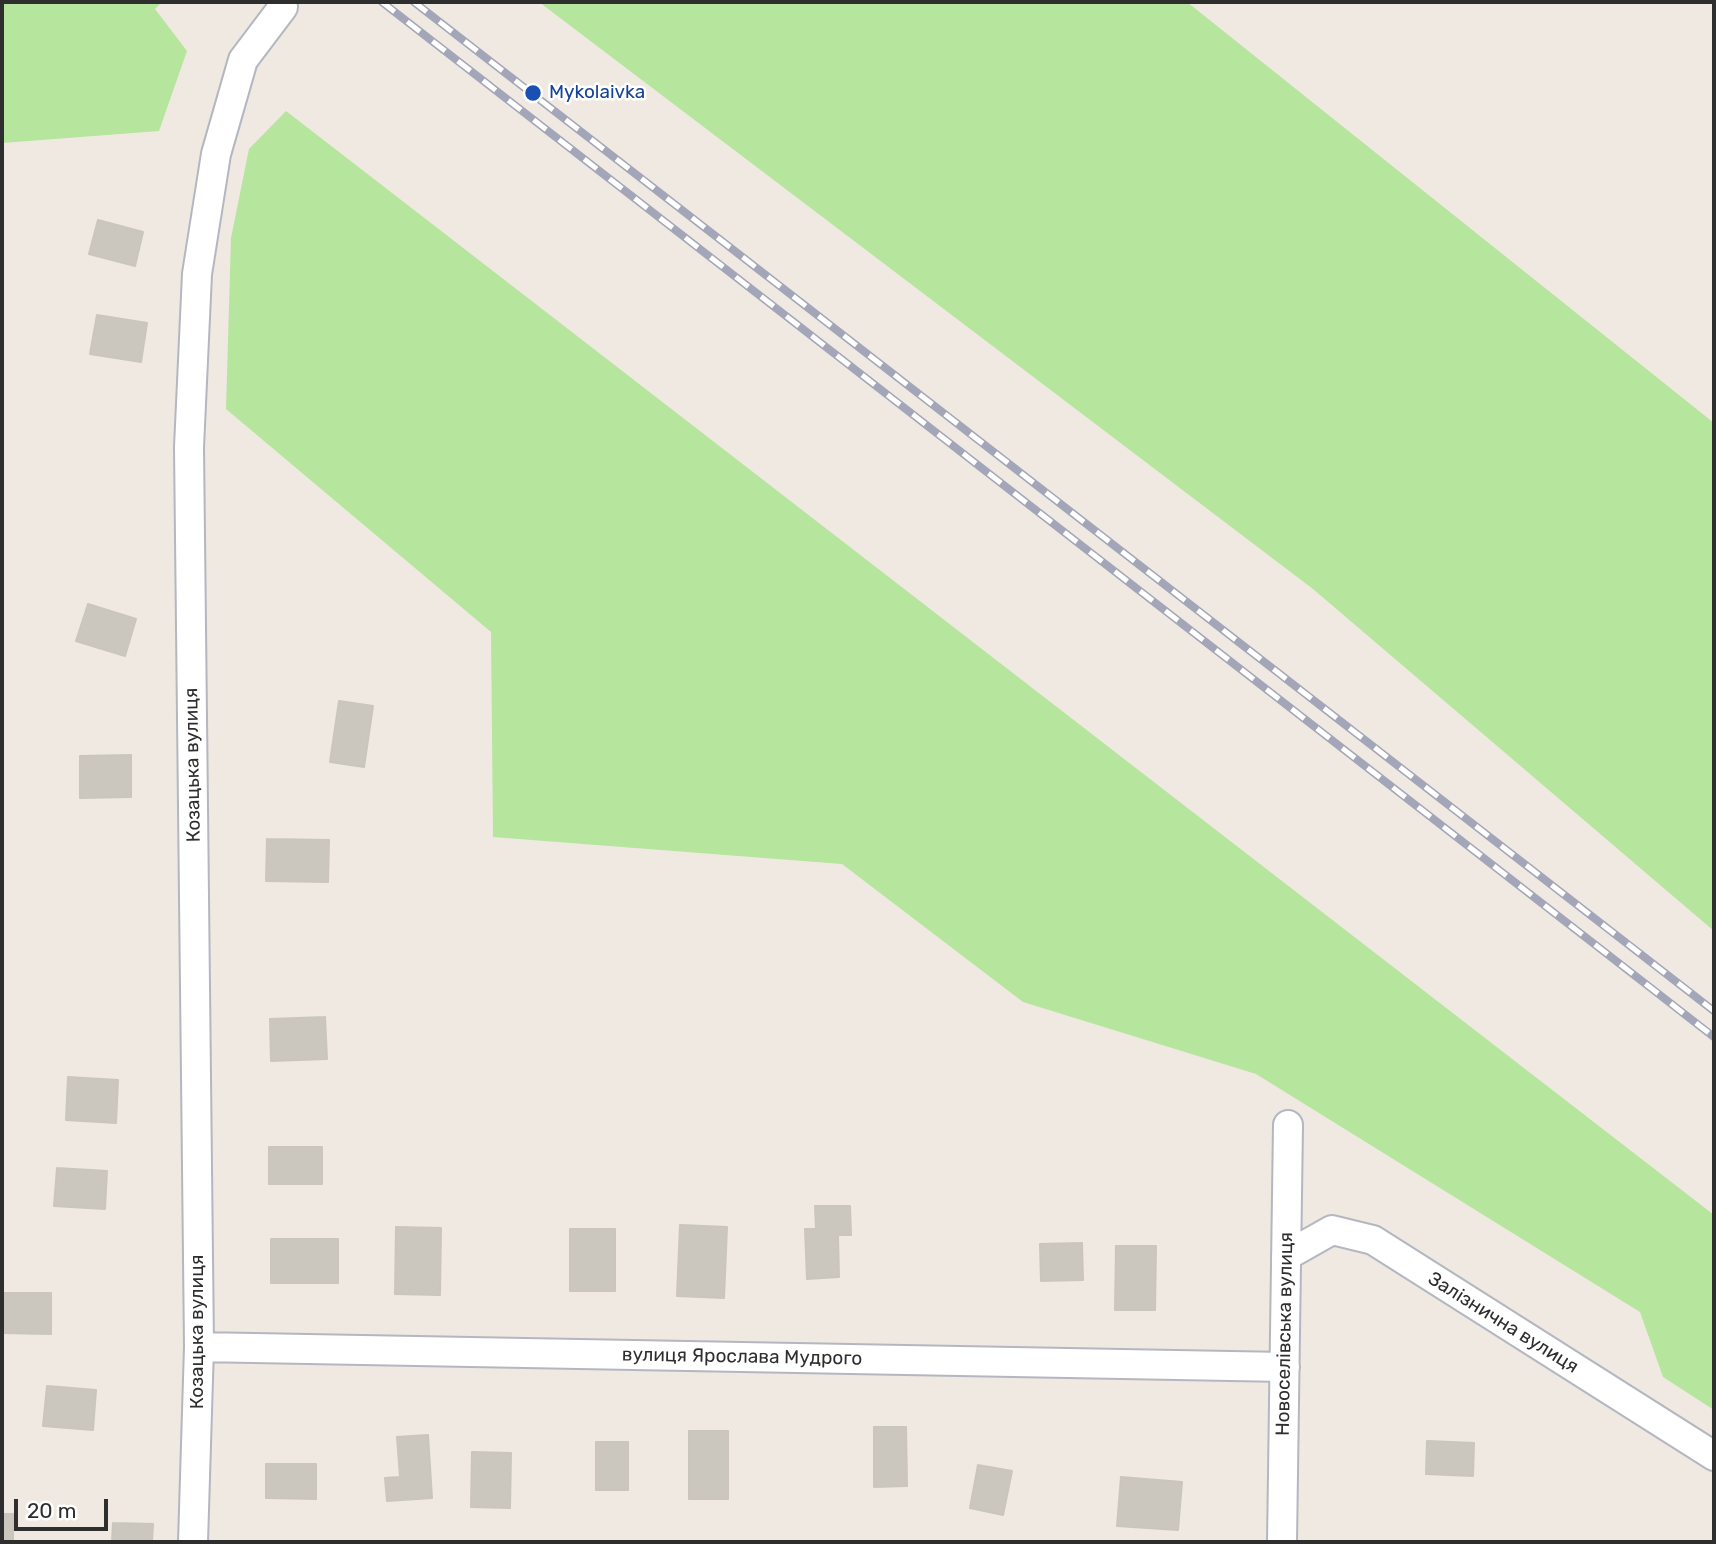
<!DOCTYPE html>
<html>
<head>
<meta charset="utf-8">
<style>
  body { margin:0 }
  #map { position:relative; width:1716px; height:1544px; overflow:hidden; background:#efe9e1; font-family:Rubik,sans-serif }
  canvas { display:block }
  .frame { position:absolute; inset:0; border:4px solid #2e2e2e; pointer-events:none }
  .scale { position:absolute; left:14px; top:1499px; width:94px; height:32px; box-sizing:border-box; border:4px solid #2e2e2e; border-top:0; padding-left:9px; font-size:21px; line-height:24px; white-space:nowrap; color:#2e2e2e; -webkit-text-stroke:5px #fff; paint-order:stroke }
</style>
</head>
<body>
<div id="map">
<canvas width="1716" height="1544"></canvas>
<div class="frame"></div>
<div class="scale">20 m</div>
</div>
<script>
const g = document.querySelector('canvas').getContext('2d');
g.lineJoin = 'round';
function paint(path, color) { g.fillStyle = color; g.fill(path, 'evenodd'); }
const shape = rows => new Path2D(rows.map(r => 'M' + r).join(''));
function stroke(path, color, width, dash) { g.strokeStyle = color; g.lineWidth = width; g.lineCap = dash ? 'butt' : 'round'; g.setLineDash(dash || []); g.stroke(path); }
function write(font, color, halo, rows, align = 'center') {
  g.font = font + ' Rubik,sans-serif'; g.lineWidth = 5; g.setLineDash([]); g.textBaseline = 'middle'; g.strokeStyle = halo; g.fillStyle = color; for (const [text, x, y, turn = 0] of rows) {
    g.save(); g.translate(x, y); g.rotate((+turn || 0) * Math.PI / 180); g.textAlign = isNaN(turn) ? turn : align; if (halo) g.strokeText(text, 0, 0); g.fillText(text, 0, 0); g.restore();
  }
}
paint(shape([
  [2,2,162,2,155,9,187,51,159,131,2,143],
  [539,2,1187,2,1714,423,1714,931,1313,589],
  [286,111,1714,1215,1714,1410,1663,1377,1640,1312,1256,1074,1023,1002,842,864,493,837,491,632,226,409,231,238,249,149]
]), '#b6e59e');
const building = shape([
  [98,220,143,232,135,266,89,254,98,220],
  [97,315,147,323,141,362,90,354,97,315],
  [88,604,136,619,125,656,76,641,88,604],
  [339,701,373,706,364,767,330,762,339,701],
  [131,755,131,797,80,798,80,756,131,755],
  [267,839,329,840,328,882,266,881,267,839],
  [325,1017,327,1059,271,1061,270,1019,325,1017],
  [68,1077,118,1080,116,1123,66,1120,68,1077],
  [269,1147,322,1147,322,1184,269,1184,269,1147],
  [57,1168,107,1171,105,1209,54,1206,57,1168],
  [815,1206,850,1206,851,1235,838,1235,839,1277,807,1279,805,1229,816,1229,815,1206],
  [680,1225,727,1227,724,1298,677,1296,680,1225],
  [396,1227,441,1228,440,1295,395,1294,396,1227],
  [570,1229,615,1229,615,1291,570,1291,570,1229],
  [271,1239,338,1239,338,1283,271,1283,271,1239],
  [1082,1243,1083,1280,1041,1281,1040,1244,1082,1243],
  [1116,1246,1156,1246,1155,1310,1115,1310,1116,1246],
  [2,1293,51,1293,51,1334,2,1333,2,1293],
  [47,1386,96,1390,93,1430,43,1426,47,1386],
  [874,1427,906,1427,907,1486,874,1487,874,1427],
  [689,1431,728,1431,728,1499,689,1499,689,1431],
  [428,1435,432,1498,387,1501,385,1478,400,1477,397,1437,428,1435],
  [1427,1441,1474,1443,1473,1476,1426,1474,1427,1441],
  [596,1442,628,1442,628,1490,596,1490,596,1442],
  [472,1452,511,1453,510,1508,471,1507,472,1452],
  [266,1464,316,1464,316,1499,266,1498,266,1464],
  [978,1465,1012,1471,1003,1515,970,1508,978,1465],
  [1121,1477,1182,1482,1178,1530,1117,1526,1121,1477],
  [2,1514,13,1514,13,1542,2,1542,2,1514],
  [113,1523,153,1524,152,1542,112,1542,113,1523]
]);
paint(building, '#cbc7bf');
stroke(building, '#cbc5ba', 2);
const street = shape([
  [1286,1256,1332,1230,1373,1240,1714,1456],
  [199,1347,1285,1367],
  [193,1542,199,1347,189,447,197,274,216,154,243,60,283,7],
  [1282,1542,1288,1125]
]);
stroke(street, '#b4b7c1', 32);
stroke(street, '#fff', 28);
const rail = shape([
  [382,2,1714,1037],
  [414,2,1714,1011]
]);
stroke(rail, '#a3a6b8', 8);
stroke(rail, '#fff', 5, [16]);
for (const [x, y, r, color] of [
  [533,93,9,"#1a4fb4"]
]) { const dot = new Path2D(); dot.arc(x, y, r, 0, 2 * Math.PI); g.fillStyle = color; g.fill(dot); stroke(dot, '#fff', 2.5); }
write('19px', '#164399', '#fff', [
  ["Mykolaivka",549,93]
], 'left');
write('19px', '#2e2e2e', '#fff', [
  ["Козацька вулиця",193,765,-91],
  ["Залізнична вулиця",1503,1323,32],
  ["Козацька вулиця",198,1332,-90],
  ["Новоселівська вулиця",1285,1334,-89],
  ["вулиця Ярослава Мудрого",742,1357,1]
]);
</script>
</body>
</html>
